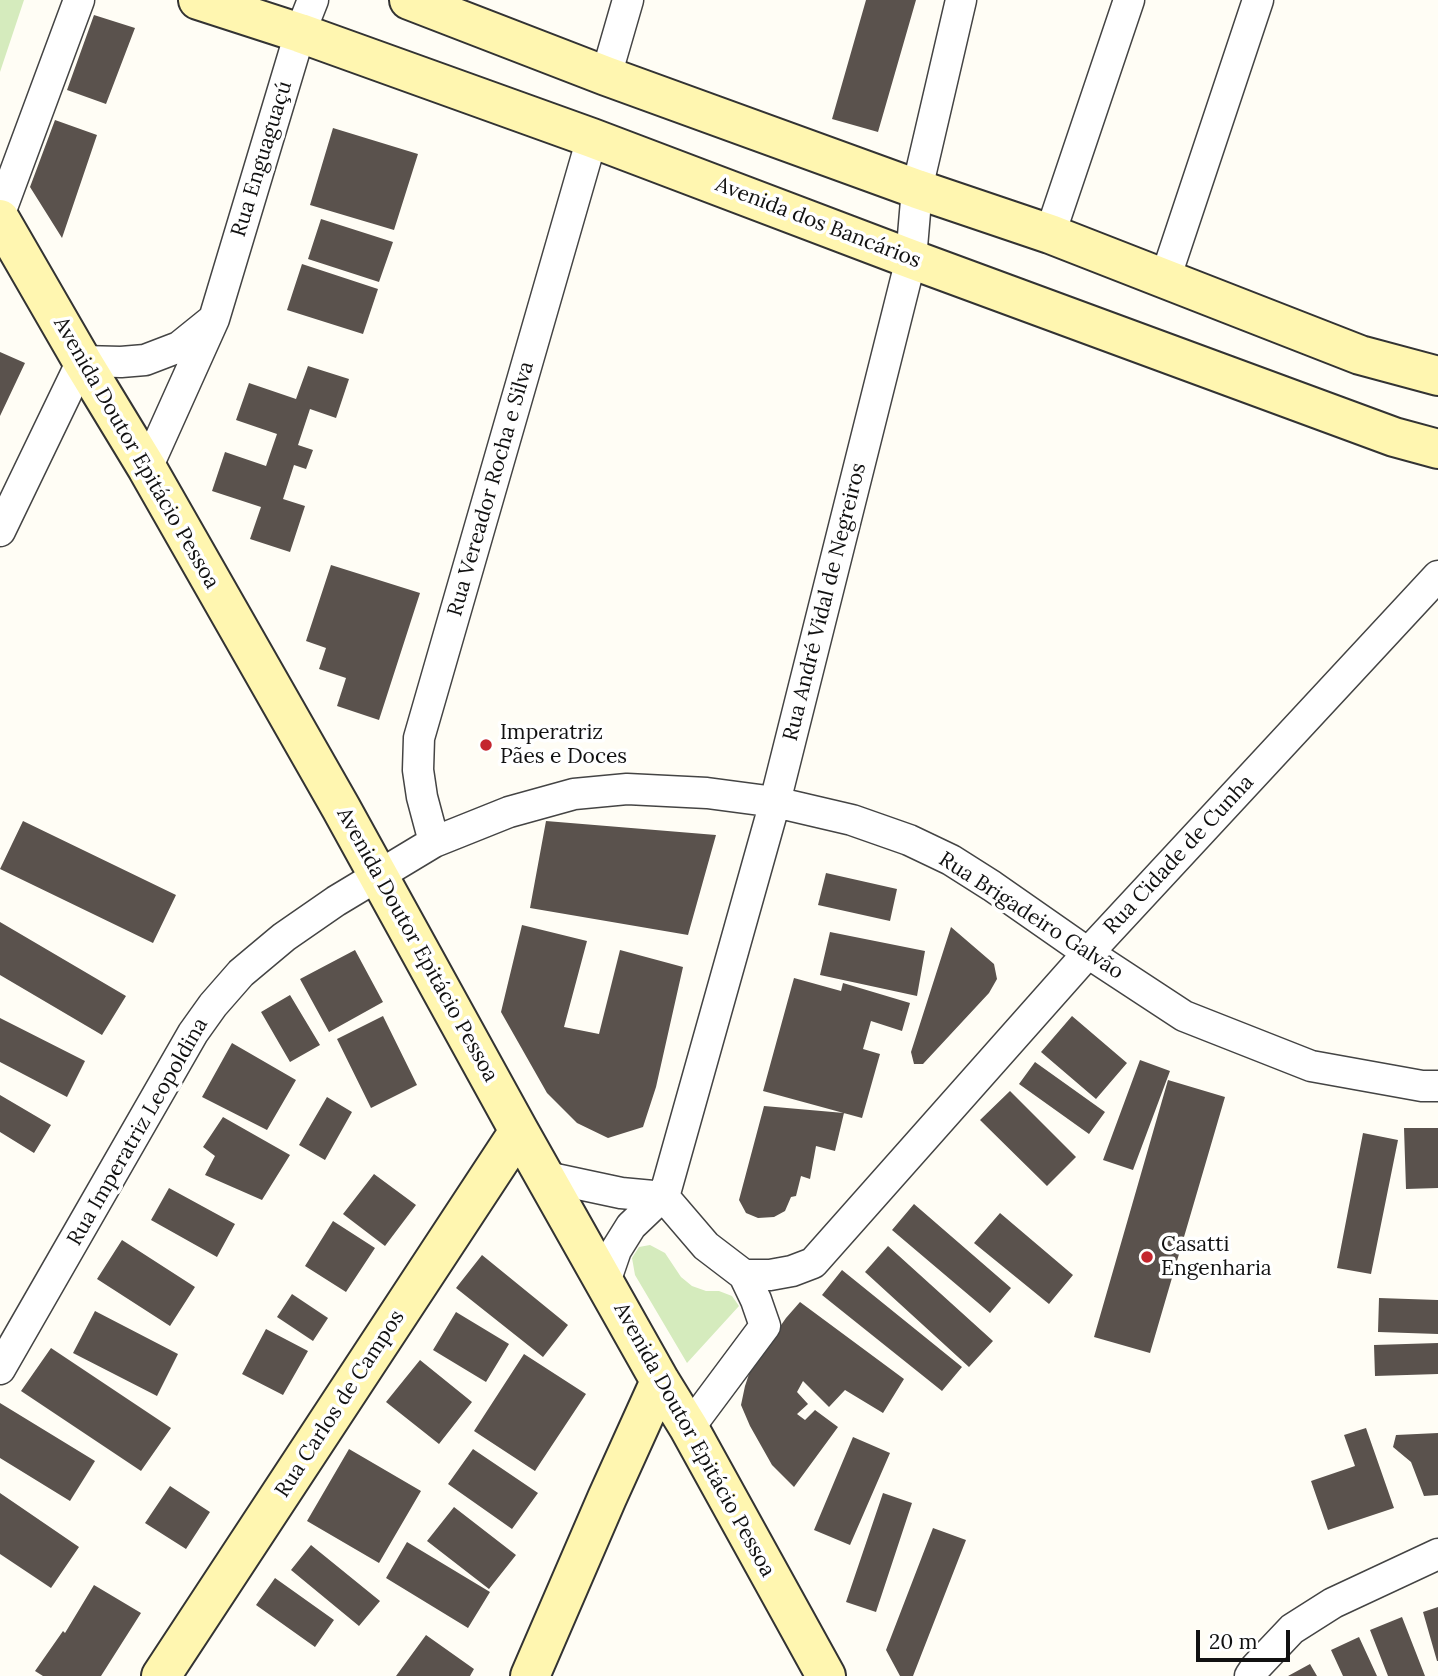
<!DOCTYPE html>
<html>
<head>
<meta charset="utf-8">
<style>
  body { margin:0 }
  #map { position:relative; width:1438px; height:1676px; overflow:hidden; background:#fffdf5; font-family:Lora,serif }
  canvas { display:block }
  .scale { position:absolute; left:1196px; top:1630px; width:94px; height:32px; box-sizing:border-box; border:4px solid #111; border-top:0; padding-left:9px; font-size:21px; line-height:24px; white-space:nowrap; color:#111; -webkit-text-stroke:5px #fff; paint-order:stroke }
</style>
</head>
<body>
<div id="map">
<canvas width="1438" height="1676"></canvas>
<div class="scale">20 m</div>
</div>
<script>
const g = document.querySelector('canvas').getContext('2d');
g.lineJoin = 'round';
function paint(path, color) { g.fillStyle = color; g.fill(path, 'evenodd'); }
const shape = rows => new Path2D(rows.map(r => 'M' + r).join(''));
function stroke(path, color, width, dash) { g.strokeStyle = color; g.lineWidth = width; g.lineCap = dash ? 'butt' : 'round'; g.setLineDash(dash || []); g.stroke(path); }
function write(font, color, halo, rows, align = 'center') {
  g.font = font + ' Lora,serif'; g.lineWidth = 7; g.setLineDash([]); g.textBaseline = 'middle'; g.strokeStyle = halo; g.fillStyle = color; for (const [text, x, y, turn = 0] of rows) {
    g.save(); g.translate(x, y); g.rotate((+turn || 0) * Math.PI / 180); g.textAlign = isNaN(turn) ? turn : align; if (halo) g.strokeText(text, 0, 0); g.fillText(text, 0, 0); g.restore();
  }
}
paint(shape([
  [0,0,24,0,0,72],
  [650,1245,665,1253,681,1277,692,1286,706,1291,719,1291,732,1296,739,1306,687,1363,635,1275,632,1258,639,1247]
]), '#d5ebbd');
paint(shape([
  [866,0,916,0,878,132,832,119],
  [94,15,135,28,106,104,67,90],
  [55,120,97,135,62,238,30,187],
  [333,128,418,154,394,230,310,205],
  [321,219,393,242,379,282,308,259],
  [302,264,378,289,363,334,287,310],
  [0,352,25,363,0,416],
  [308,366,349,379,336,418,310,409,298,445,313,450,306,469,294,465,283,499,305,506,290,552,250,539,261,507,212,491,225,452,266,466,277,434,236,420,249,383,296,399],
  [331,565,420,593,379,720,337,706,346,678,319,669,326,648,306,641],
  [23,821,176,895,153,943,0,869],
  [546,821,716,835,688,935,530,908],
  [826,873,897,889,890,921,818,905],
  [0,922,126,996,102,1035,0,975],
  [522,925,587,941,564,1027,599,1034,620,950,683,967,656,1087,643,1127,608,1138,577,1123,547,1093,501,1012],
  [951,927,994,964,997,979,989,993,923,1064,914,1064,911,1052],
  [830,932,925,951,917,996,820,975],
  [355,950,383,1002,329,1032,300,979],
  [794,978,841,991,843,983,910,1003,902,1031,871,1021,863,1049,880,1054,862,1118,763,1091],
  [290,995,320,1045,290,1062,261,1012],
  [383,1016,417,1085,371,1108,337,1039],
  [1072,1016,1127,1063,1096,1099,1041,1052],
  [0,1018,85,1061,67,1097,0,1062],
  [232,1043,296,1080,267,1130,202,1097],
  [1140,1060,1170,1071,1133,1170,1103,1160],
  [1035,1062,1105,1112,1089,1134,1019,1084],
  [1168,1080,1225,1097,1150,1353,1094,1337],
  [1010,1091,1076,1157,1047,1186,980,1120],
  [0,1095,51,1125,34,1153,0,1132],
  [327,1097,352,1112,325,1160,299,1145],
  [764,1106,844,1113,835,1151,816,1146,810,1179,801,1176,796,1196,791,1197,785,1211,774,1217,758,1218,746,1213,739,1200],
  [223,1117,290,1155,262,1200,205,1175,215,1156,203,1147],
  [1404,1128,1438,1128,1438,1188,1406,1189],
  [1363,1133,1398,1140,1371,1274,1337,1268],
  [374,1174,416,1205,385,1246,343,1214],
  [169,1188,235,1224,217,1257,151,1220],
  [914,1204,1011,1288,990,1313,892,1230],
  [1000,1213,1073,1275,1049,1304,974,1243],
  [333,1221,375,1248,346,1292,305,1266],
  [122,1240,195,1287,170,1326,97,1279],
  [888,1246,993,1341,969,1367,865,1272],
  [482,1255,568,1325,543,1357,456,1288],
  [842,1270,962,1367,942,1391,822,1295],
  [292,1294,328,1318,313,1341,277,1317],
  [1379,1298,1438,1300,1438,1334,1378,1332],
  [800,1302,904,1379,883,1413,845,1390,829,1407,803,1381,797,1392,808,1404,797,1414,805,1420,815,1410,838,1427,794,1487,772,1465,750,1426,741,1405,745,1386,751,1368,786,1318],
  [95,1311,178,1354,157,1396,73,1353],
  [456,1312,509,1344,486,1382,433,1350],
  [266,1329,308,1351,283,1395,242,1374],
  [1438,1343,1438,1374,1375,1376,1374,1345],
  [51,1348,171,1428,141,1471,21,1391],
  [524,1354,586,1394,535,1471,474,1431],
  [420,1360,472,1402,439,1444,386,1402],
  [0,1403,95,1461,70,1501,0,1458],
  [1366,1428,1394,1508,1328,1530,1311,1481,1355,1466,1344,1435],
  [1438,1433,1438,1495,1424,1496,1411,1462,1393,1447,1396,1435],
  [853,1437,890,1453,850,1545,814,1530],
  [349,1449,421,1491,379,1563,307,1521],
  [473,1449,538,1493,512,1529,448,1484],
  [170,1486,210,1512,186,1549,145,1523],
  [0,1493,79,1547,51,1588,0,1554],
  [883,1493,912,1503,876,1612,846,1602],
  [454,1507,516,1555,489,1589,427,1541],
  [933,1528,966,1540,913,1676,900,1676,886,1650],
  [407,1542,490,1592,468,1628,386,1578],
  [311,1545,380,1601,359,1626,291,1570],
  [275,1578,334,1620,315,1647,256,1605],
  [94,1585,141,1613,101,1676,43,1676,35,1671,63,1631,65,1633],
  [1438,1607,1438,1661,1437,1661,1423,1612],
  [1402,1617,1425,1676,1388,1676,1370,1630],
  [426,1635,474,1669,470,1676,396,1676],
  [1359,1637,1377,1676,1343,1676,1331,1650],
  [1310,1664,1317,1676,1288,1676]
]), '#5a524d');
const street = shape([
  [606,76,628,0],
  [0,213,79,0],
  [1050,234,1129,0],
  [1165,279,1258,0],
  [147,468,214,319,300,33,313,0],
  [0,531,82,361,121,362,145,360,179,347,210,322],
  [434,842,422,797,418,770,419,738,592,138],
  [546,1177,621,1193,664,1197,706,1246,744,1275,756,1300,765,1326,689,1428],
  [664,1197,775,802,911,259,917,189,961,0],
  [744,1275,770,1275,792,1271,813,1263,1088,953,1438,576],
  [605,1282,616,1250,631,1226,652,1206,664,1197],
  [0,1369,193,1033,213,1005,241,973,284,937,336,901,434,842,509,812,574,794,627,789,707,793,775,802,852,820,909,840,951,860,992,886,1088,953,1184,1016,1311,1066,1422,1086,1438,1086],
  [1250,1676,1256,1667,1292,1629,1333,1603,1438,1554]
]);
const secondary = shape([
  [198,0,300,33,592,138,911,259,1394,437,1438,449],
  [409,0,606,76,917,189,1050,234,1360,355,1438,376],
  [0,219,82,361,147,468,341,808,519,1131,660,1381,689,1428,826,1676],
  [161,1676,519,1131],
  [530,1676,607,1498,660,1381]
]);
stroke(street, '#444', 33);
stroke(secondary, '#333', 42);
stroke(street, '#fff', 30);
stroke(secondary, '#fff6b0', 38);
for (const [x, y, r, color] of [
  [486,745,7,"#c4262e"],
  [1147,1257,7,"#c4262e"]
]) { const dot = new Path2D(); dot.arc(x, y, r, 0, 2 * Math.PI); g.fillStyle = color; g.fill(dot); stroke(dot, '#fff', 2.5); }
write('21px', '#111', '#fff', [
  ["Rua Enguaguaçú",262,159,-73],
  ["Avenida dos Bancários",818,223,21],
  ["Avenida Doutor Epitácio Pessoa",136,453,60],
  ["Rua Vereador Rocha e Silva",491,489,-74],
  ["Rua André Vidal de Negreiros",825,602,-76],
  ["Rua Cidade de Cunha",1179,855,-47],
  ["Rua Brigadeiro Galvão",1031,916,33],
  ["Avenida Doutor Epitácio Pessoa",417,945,61],
  ["Rua Imperatriz Leopoldina",138,1132,-60],
  ["Rua Carlos de Campos",340,1404,-57],
  ["Avenida Doutor Epitácio Pessoa",694,1440,61]
]);
write('21px', '#111', '#fff', [
  ["Imperatriz",500,733],
  ["Pães e Doces",500,757],
  ["Casatti",1161,1245],
  ["Engenharia",1161,1269]
], 'left');
</script>
</body>
</html>
